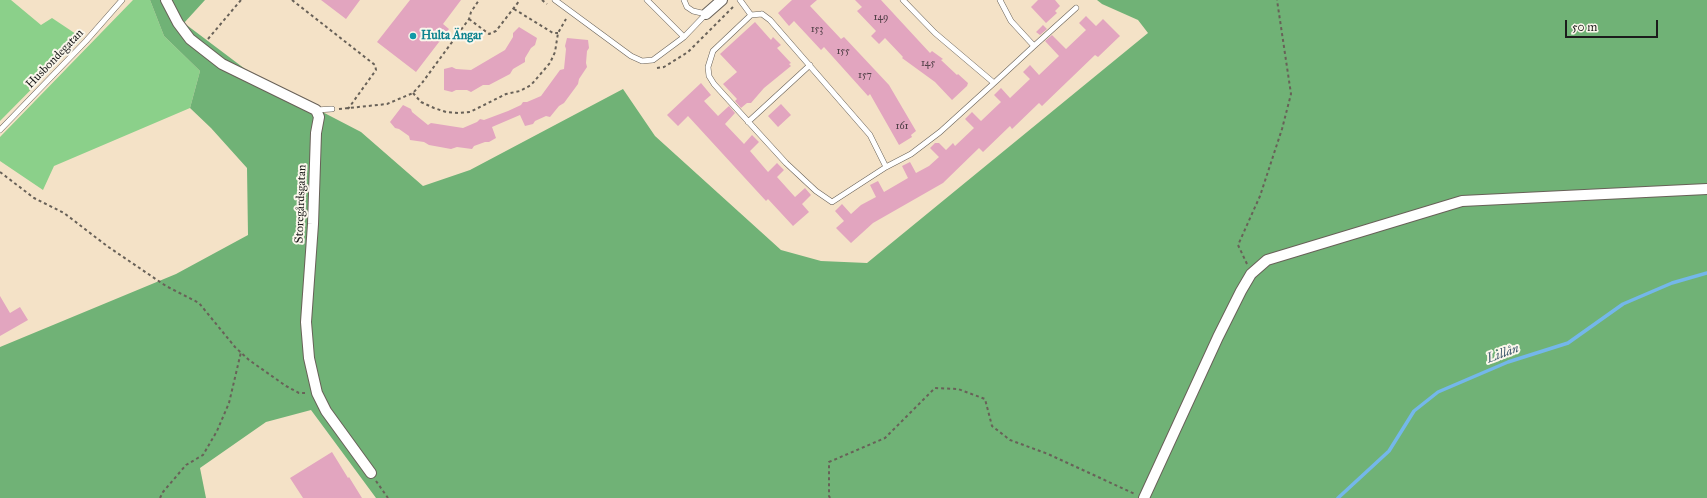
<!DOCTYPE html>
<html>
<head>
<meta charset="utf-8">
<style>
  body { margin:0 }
  #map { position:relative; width:1707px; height:498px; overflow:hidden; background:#f4e2c7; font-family:"IM FELL Great Primer",serif }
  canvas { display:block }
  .scale { position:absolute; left:1565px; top:20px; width:93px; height:18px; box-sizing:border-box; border:2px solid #1c1c1c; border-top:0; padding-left:5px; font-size:12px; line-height:14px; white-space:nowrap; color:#1c1c1c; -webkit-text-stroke:3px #fbf7ec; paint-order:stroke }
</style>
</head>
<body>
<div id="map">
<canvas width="1707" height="498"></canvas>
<div class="scale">50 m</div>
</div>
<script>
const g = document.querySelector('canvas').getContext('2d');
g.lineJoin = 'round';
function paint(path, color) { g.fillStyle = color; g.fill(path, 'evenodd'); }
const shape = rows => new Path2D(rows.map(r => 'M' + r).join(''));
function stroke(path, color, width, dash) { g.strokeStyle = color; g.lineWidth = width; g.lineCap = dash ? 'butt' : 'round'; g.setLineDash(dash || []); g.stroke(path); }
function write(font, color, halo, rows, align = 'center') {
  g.font = font + ' "IM FELL Great Primer",serif'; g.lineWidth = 4; g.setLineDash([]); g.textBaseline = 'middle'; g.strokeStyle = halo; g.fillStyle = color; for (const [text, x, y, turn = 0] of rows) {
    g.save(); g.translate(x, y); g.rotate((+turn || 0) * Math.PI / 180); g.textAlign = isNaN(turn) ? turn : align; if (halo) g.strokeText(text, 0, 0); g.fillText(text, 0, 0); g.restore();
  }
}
paint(shape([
  [0,0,11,0,41,25,52,18,82,38,0,121],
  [133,0,150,0,164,36,200,71,190,108,54,166,43,190,0,161,0,137]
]), '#8bd08a');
paint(shape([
  [150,0,205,0,184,23,257,78,361,132,423,186,470,170,623,89,655,136,781,250,821,261,867,263,1148,33,1138,20,1102,4,1097,0,1707,0,1707,498,376,498,311,410,266,422,200,468,206,498,0,498,0,347,176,274,248,235,247,168,211,128,190,108,200,71,164,36]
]), '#70b276');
stroke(shape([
  [1338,498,1389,451,1414,411,1438,392,1508,362,1568,343,1623,304,1672,283,1707,273]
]), '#74b7ea', 3.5);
paint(shape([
  [321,0,360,0,346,19],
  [410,0,461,0,443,24,449,29,416,72,377,42],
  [792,0,817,0,810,6,841,39,844,37,889,85,916,131,911,135,912,137,899,145,870,94,868,96,824,47,821,50,794,21,789,26,778,13],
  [855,0,881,0,930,53,932,51,943,59,941,60,957,75,958,74,968,83,967,86,952,100,935,82,902,58,903,57,885,38,879,44,871,36,876,31,857,11,862,7],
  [1038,0,1055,0,1060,6,1055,11,1057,13,1046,23,1031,7],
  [1086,16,1096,26,1103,19,1120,36,1098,57,1095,55,1042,106,1039,103,1012,129,1010,126,983,152,979,148,943,183,873,223,851,243,836,228,844,221,835,211,842,204,851,214,861,205,876,197,870,185,878,181,884,192,908,178,902,166,910,162,916,173,929,166,939,157,930,148,935,143,939,143,946,150,953,143,955,146,974,128,965,119,972,112,981,121,1001,102,994,95,1001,88,1010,98,1030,79,1023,72,1030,65,1039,75,1059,56,1045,41,1052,35,1066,49,1086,30,1079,23],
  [755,22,771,40,773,37,781,45,777,48,791,63,789,64,791,66,764,88,751,103,747,103,741,108,735,101,737,99,723,84,737,72,720,54],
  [1043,25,1047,29,1040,35,1036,32],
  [519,27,537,38,535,45,531,48,525,58,525,62,513,69,510,74,489,85,483,85,471,92,467,90,456,90,452,92,444,90,444,69,452,67,456,69,471,70,505,50,513,37,513,33],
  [567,38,588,40,589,48,587,51,586,63,587,67,579,79,578,84,564,103,559,106,550,117,546,116,535,121,533,124,525,126,520,115,492,127,496,138,489,142,485,142,474,146,472,149,457,147,451,149,429,145,424,142,410,140,409,136,399,129,395,128,390,122,403,105,411,109,412,112,428,125,431,123,463,128,477,122,480,119,484,120,508,111,521,105,523,102,527,102,541,96,560,70,564,69,566,49,565,46],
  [701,83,711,95,704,101,718,116,729,106,735,113,725,124,744,144,752,135,759,142,750,151,768,172,777,163,784,170,777,177,795,197,805,188,811,195,802,204,809,212,793,226,768,199,766,201,688,116,678,126,667,115],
  [781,104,791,115,778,127,768,116],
  [0,296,10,313,20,307,28,320,0,336],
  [332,452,348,478,349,477,362,498,303,498,290,478]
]), '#e2a5bf');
const lane = shape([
  [555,0,631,56,642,61,653,60,684,37,706,14,693,11,687,7,684,0],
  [647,0,684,37],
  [740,0,751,15],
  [903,0,935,33,994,83,1034,46,1011,21,1000,0],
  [762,14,770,20,870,135,886,167,832,202,816,191,786,163,714,84,709,76,708,67,713,51,751,15,762,14],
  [1034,46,1076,8],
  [316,110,332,109],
  [748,122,810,65],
  [0,130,86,41,122,0],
  [886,167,911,154,940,132,994,83]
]);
const street = shape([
  [166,0,178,23,190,39,222,64,316,110,319,117,316,133,313,224,306,322,309,358,317,393,326,411,371,473],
  [706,14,722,0],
  [1144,498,1218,337,1241,291,1251,274,1267,260,1462,201,1707,189]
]);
stroke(lane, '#686158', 6);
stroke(street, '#686158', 12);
stroke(shape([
  [292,0,375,65,376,70,348,109],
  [542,0,547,4],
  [514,9,553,33,558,33],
  [469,19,489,34,496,31,520,0],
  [208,39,241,0],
  [657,68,664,67,688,52,734,6],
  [413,93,421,102,434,108,446,112,459,113,470,112,506,94,520,91,531,85,550,63,555,52,558,33,566,19],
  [339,109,387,104,413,93,422,83,469,19,471,12,479,0],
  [0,172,34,198,64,213,107,246,166,286,199,303,235,347,249,360,286,386,299,393,305,393],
  [1247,264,1238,245,1260,196,1282,129,1291,94,1277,0],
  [376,481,388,498],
  [160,498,163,492,186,465,203,455,217,431,229,403,241,352],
  [830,498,829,496,829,462,885,438,935,388,958,389,985,399,992,426,1010,440,1048,454,1135,494]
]), '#686158', 2, [3, 3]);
stroke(lane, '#fff', 5);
stroke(street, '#fff', 10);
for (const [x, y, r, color] of [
  [413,36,4,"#0f9aa8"]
]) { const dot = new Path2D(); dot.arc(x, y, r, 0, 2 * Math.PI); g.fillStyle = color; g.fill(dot); stroke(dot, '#fbf7ec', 1.5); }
write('10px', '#4e3e45', null, [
  ["149",881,18],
  ["153",817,30],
  ["155",843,52],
  ["145",928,64],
  ["157",865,76],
  ["161",902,127]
]);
write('bold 12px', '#0d838f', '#fbf7ec', [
  ["Hulta Ängar",421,36]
], 'left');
write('12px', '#1c1c1c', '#fbf7ec', [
  ["Husbondegatan",55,59,-46],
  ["Storegårdsgatan",301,204,-88]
]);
write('italic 13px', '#3f5a6e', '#fbf7ec', [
  ["Lillån",1503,354,-20]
]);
</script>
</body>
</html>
